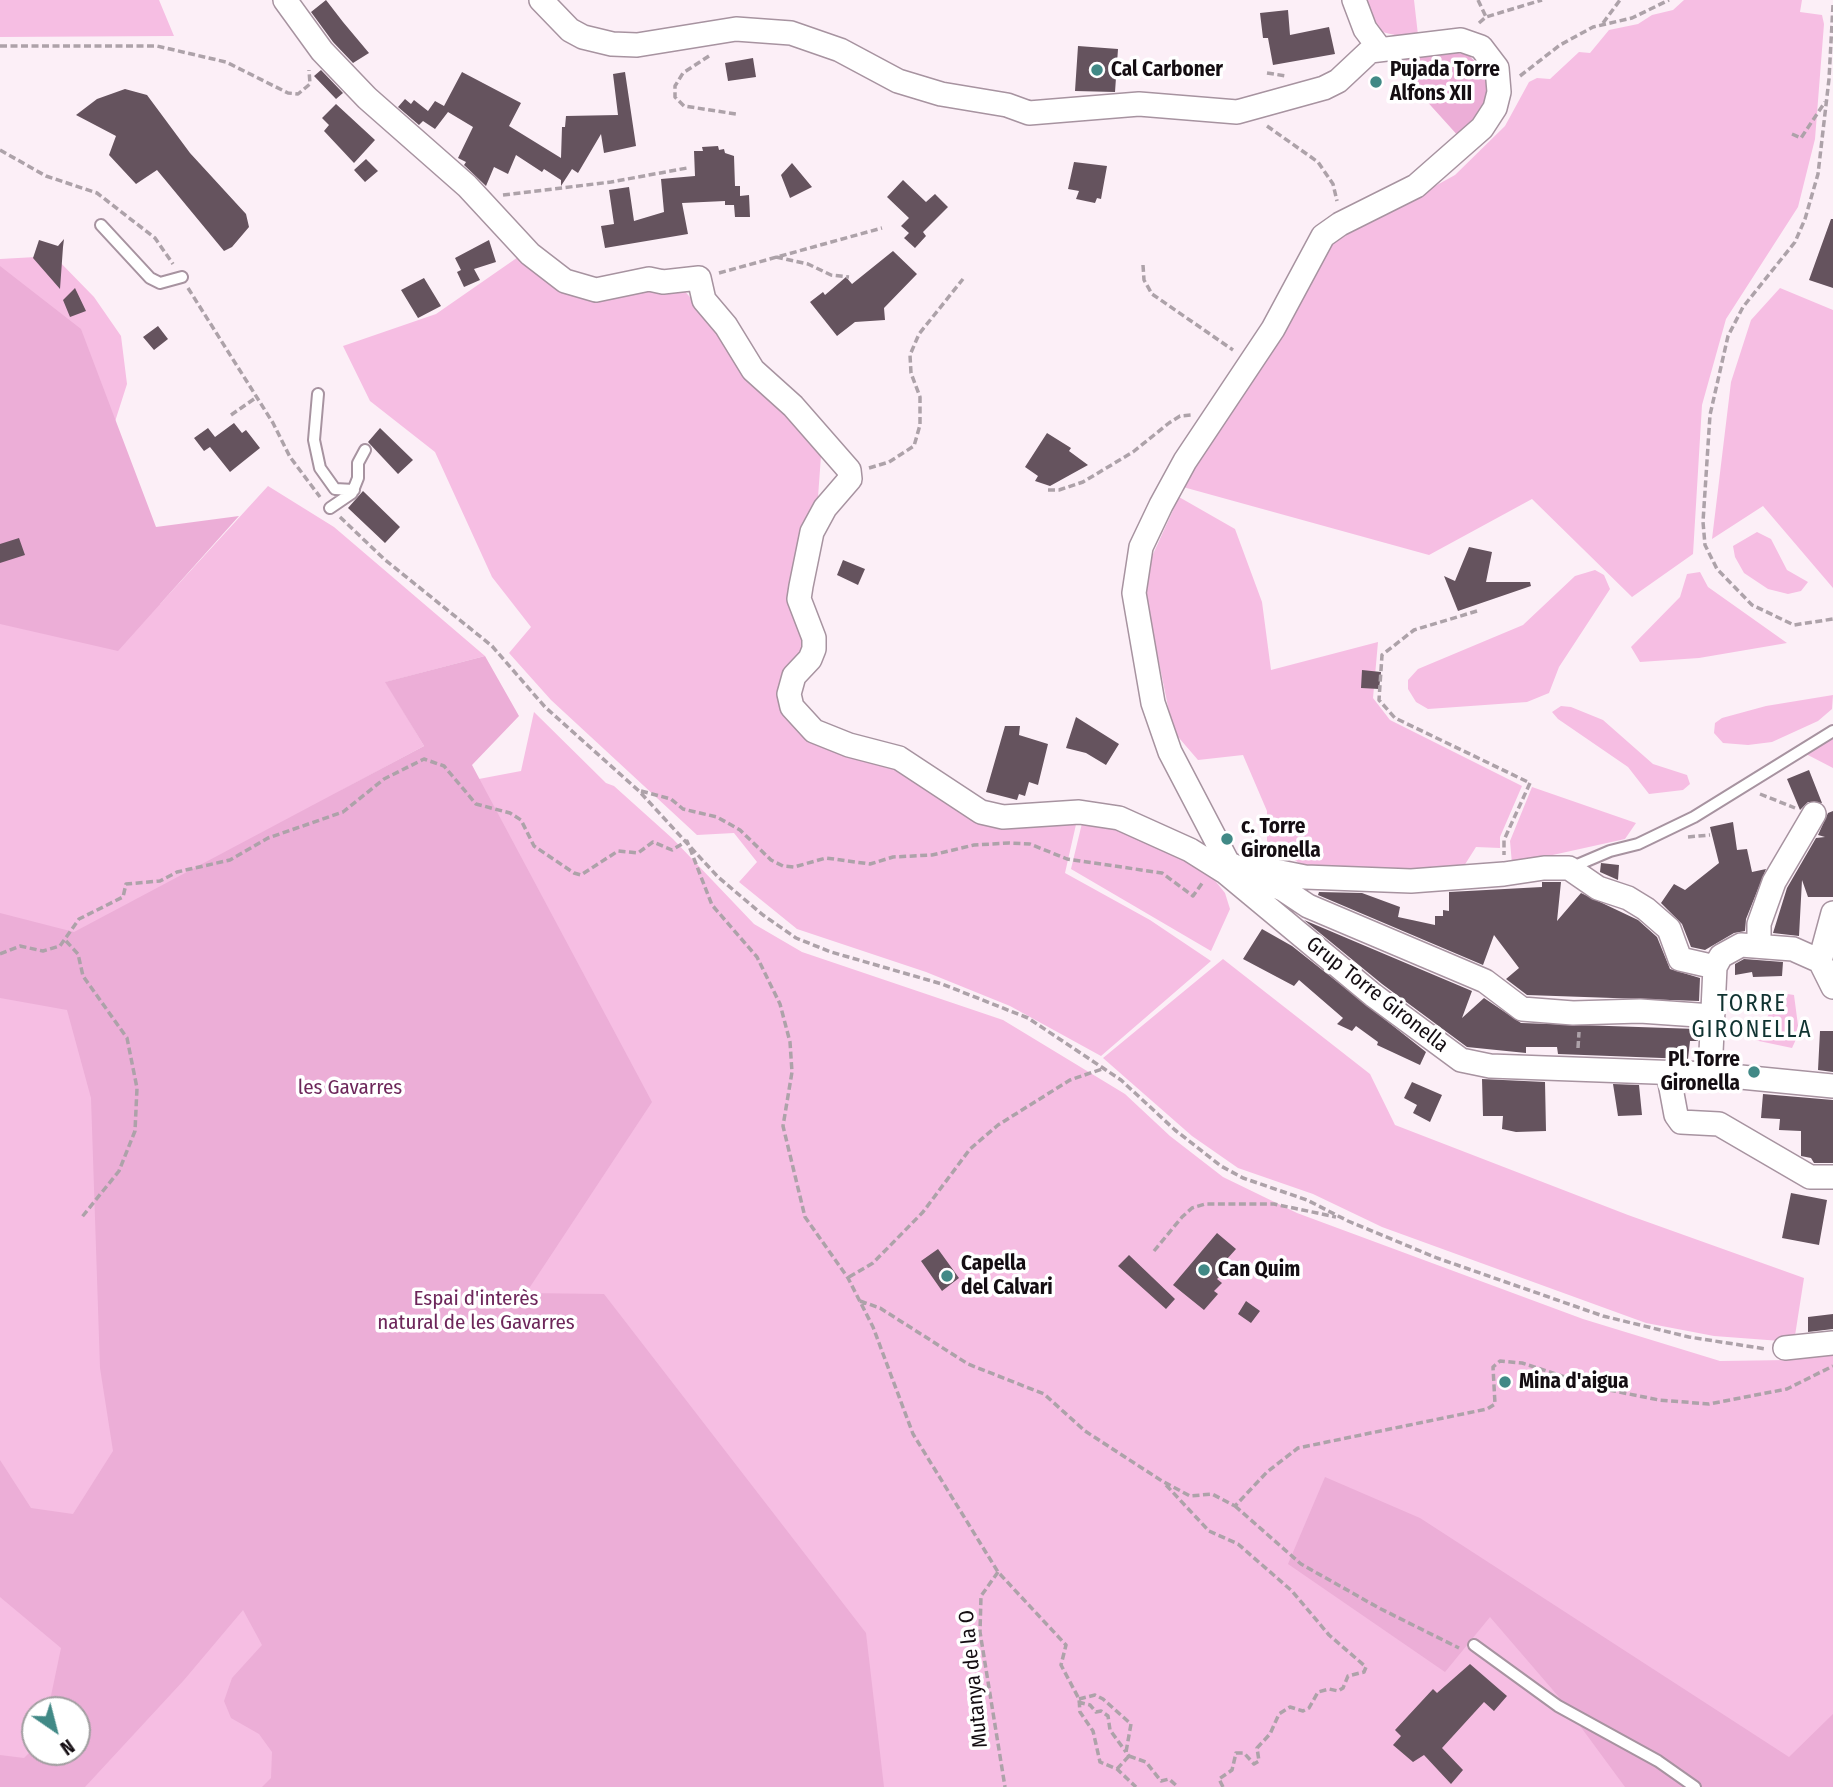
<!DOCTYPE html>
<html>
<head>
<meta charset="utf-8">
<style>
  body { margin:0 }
  #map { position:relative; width:1833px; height:1787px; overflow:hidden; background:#fceff7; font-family:"Fira Sans Condensed",sans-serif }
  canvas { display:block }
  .north { position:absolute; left:21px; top:1696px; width:70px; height:70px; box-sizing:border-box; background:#fff; border:2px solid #a19ea0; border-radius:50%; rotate:145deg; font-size:19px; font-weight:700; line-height:28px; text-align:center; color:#140d12 }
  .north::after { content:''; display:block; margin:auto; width:24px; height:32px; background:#418986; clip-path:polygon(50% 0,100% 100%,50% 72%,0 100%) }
</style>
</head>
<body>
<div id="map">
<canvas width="1833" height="1787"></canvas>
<div class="north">N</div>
</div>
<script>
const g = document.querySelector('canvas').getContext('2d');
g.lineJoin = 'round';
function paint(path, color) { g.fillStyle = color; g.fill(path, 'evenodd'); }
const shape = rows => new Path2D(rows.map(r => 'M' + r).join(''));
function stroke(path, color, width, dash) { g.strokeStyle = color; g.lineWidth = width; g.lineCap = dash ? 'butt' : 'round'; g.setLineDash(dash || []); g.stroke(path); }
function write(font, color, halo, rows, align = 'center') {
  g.font = font + ' "Fira Sans Condensed",sans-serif'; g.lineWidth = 7; g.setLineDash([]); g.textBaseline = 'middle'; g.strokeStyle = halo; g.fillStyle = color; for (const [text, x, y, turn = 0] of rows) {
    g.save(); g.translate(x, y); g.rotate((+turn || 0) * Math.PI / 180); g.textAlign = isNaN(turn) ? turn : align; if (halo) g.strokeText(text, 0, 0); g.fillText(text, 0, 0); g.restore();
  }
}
paint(shape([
  [0,0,159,0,174,36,0,37],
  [1365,0,1414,0,1418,35,1403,37,1378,31],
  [1684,0,1802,0,1800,12,1822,15,1824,24,1815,139,1798,207,1726,319,1702,405,1693,554,1632,597,1532,499,1429,555,1183,487,1330,244,1455,175,1505,126,1529,82,1537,78,1550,79,1579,52,1590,53,1609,30,1638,24,1652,15,1673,10],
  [521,255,553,280,683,289,818,446,821,456,818,497,807,528,808,642,785,707,860,753,958,798,1077,820,1065,873,1150,920,1211,961,1101,1056,1010,1006,926,972,797,929,739,882,757,862,734,833,697,835,551,700,509,653,531,627,492,577,435,452,370,401,343,346,436,314],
  [54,256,94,297,121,336,127,384,112,431,160,604,268,486,334,527,485,656,386,682,424,746,342,790,447,785,521,771,534,712,606,783,614,786,673,839,754,924,802,952,1003,1020,1125,1094,1170,1136,1223,1177,1297,1213,1583,1319,1720,1361,1789,1360,1833,1350,1833,1787,0,1787,0,259],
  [35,1710,77,1710,77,1752,35,1752],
  [1780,288,1833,310,1833,588,1763,506,1712,539,1731,382,1751,320],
  [1179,497,1235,529,1262,602,1271,670,1378,642,1373,698,1390,720,1522,786,1500,837,1500,848,1476,847,1464,866,1357,872,1302,865,1267,842,1267,811,1243,755,1198,760,1173,731,1146,599,1149,563],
  [1757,532,1771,539,1787,570,1808,582,1801,591,1788,594,1768,589,1744,573,1735,557,1733,546],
  [1595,570,1604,575,1610,589,1559,667,1549,693,1527,702,1428,709,1416,702,1408,689,1408,680,1418,669,1523,625,1575,576],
  [1700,572,1708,587,1787,643,1699,658,1640,662,1631,647,1680,597,1687,574],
  [1833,695,1832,709,1818,721,1772,742,1748,745,1723,743,1714,733,1715,723,1722,718,1766,706],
  [1561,706,1571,707,1603,720,1653,764,1687,775,1690,784,1683,790,1649,794,1628,767,1558,719,1552,712],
  [1833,735,1833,768,1806,754],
  [1532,787,1636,823,1625,839,1512,864,1510,841],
  [1083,819,1108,821,1185,858,1213,878,1225,893,1230,909,1211,951,1071,869],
  [1223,959,1370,1074,1395,1125,1628,1215,1804,1278,1794,1342,1714,1336,1646,1323,1382,1227,1313,1194,1238,1168,1192,1136,1103,1058],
  [1781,993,1794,995,1799,1033,1792,1048,1754,1040]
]), '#f6bee3');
paint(shape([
  [1453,52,1468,55,1482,67,1489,88,1483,114,1460,138,1404,76,1398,58],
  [0,266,81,329,156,527,239,516,118,651,0,624],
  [485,656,519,716,472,765,652,1102,526,1293,604,1294,866,1633,884,1787,262,1787,271,1778,272,1752,259,1734,231,1718,224,1701,232,1678,262,1645,243,1610,184,1680,85,1787,0,1787,0,1755,24,1758,35,1747,35,1752,77,1752,77,1710,48,1710,61,1648,0,1597,0,1460,31,1508,73,1514,113,1451,100,1368,91,1098,67,1010,0,998,0,913,74,932,424,746,385,682],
  [1325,1477,1420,1518,1789,1757,1833,1714,1833,1787,1625,1787,1558,1696,1490,1617,1445,1672,1288,1564]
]), '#ecaed7');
paint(shape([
  [326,0,343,22,369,53,353,63,333,42,311,12],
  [1288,10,1290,35,1329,27,1335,54,1273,65,1268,38,1263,38,1260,13],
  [1078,46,1118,49,1115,92,1075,91],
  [753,58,756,77,728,81,725,63],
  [321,70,343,93,336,99,314,76],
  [462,72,521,103,509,126,561,158,562,127,565,127,566,116,618,115,613,74,625,72,636,146,604,153,601,134,578,173,572,169,561,186,561,180,544,169,542,172,516,155,508,174,494,167,486,186,464,165,466,162,458,158,473,127,448,112,435,129,423,121,419,125,398,107,405,99,411,104,414,100,428,111,435,101,444,106],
  [125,89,147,95,190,153,246,214,249,227,232,247,224,251,157,170,136,184,109,155,116,136,76,115,97,99],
  [336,104,375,140,354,163,324,131,329,125,322,118],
  [718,146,719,150,724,149,725,153,734,156,735,186,740,186,740,196,749,195,750,217,735,217,734,205,725,205,725,201,682,203,688,234,605,248,601,226,614,224,609,190,629,187,634,221,664,212,661,179,695,176,694,151,703,151,702,147],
  [366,159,378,171,365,182,354,170],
  [1074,162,1107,166,1101,199,1097,198,1095,203,1076,199,1079,191,1068,189],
  [792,163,812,187,790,198,781,175],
  [903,180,926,202,935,194,948,207,923,232,926,236,915,248,904,238,909,233,901,226,909,218,887,197],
  [1831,219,1833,219,1833,288,1809,280],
  [64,239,63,247,60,289,33,258,39,240,58,246],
  [489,240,496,262,474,269,480,280,464,287,457,272,461,270,455,258],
  [893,251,917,274,884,308,885,320,855,322,837,336,810,302,823,292,825,295,846,277,852,284],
  [424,278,441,306,418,318,401,290],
  [75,288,86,311,70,317,63,300],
  [158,326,168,339,154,350,143,337],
  [234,423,242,433,246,430,260,448,230,472,210,447,204,451,194,438,208,428,215,437],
  [380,428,413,460,398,474,368,442],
  [1047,433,1071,448,1069,451,1088,465,1050,486,1035,481,1038,476,1025,467],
  [363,491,400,527,385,543,348,508],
  [19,538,25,555,0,563,0,544],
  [1469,547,1492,552,1486,582,1530,582,1531,586,1458,611,1444,576,1455,581],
  [843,560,865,569,858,585,837,575],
  [1362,670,1381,672,1379,689,1361,688],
  [1076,717,1119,744,1106,765,1086,753,1066,748],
  [1005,726,1020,726,1019,735,1048,744,1038,785,1029,782,1025,796,1019,794,1017,800,986,792],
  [1809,770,1822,803,1808,802,1800,810,1787,779],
  [1833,811,1833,897,1808,897,1802,880,1799,936,1773,933,1787,888,1816,838,1825,837,1818,835,1828,813],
  [1733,822,1737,850,1747,849,1752,872,1766,869,1746,919,1745,931,1734,933,1705,950,1691,947,1682,924,1661,903,1674,884,1685,890,1719,863,1710,827],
  [1601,863,1619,865,1618,880,1600,872],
  [1542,882,1561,882,1557,921,1581,893,1638,920,1657,937,1670,969,1700,978,1699,1001,1527,995,1506,979,1519,968,1494,935,1483,965,1318,895,1319,892,1362,893,1400,907,1398,917,1435,925,1435,916,1443,916,1443,910,1449,911,1449,892,1542,887],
  [1304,920,1472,991,1462,1018,1484,998,1521,1023,1697,1029,1698,1041,1690,1041,1688,1059,1558,1054,1557,1047,1526,1047,1526,1053,1467,1047,1382,984],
  [1262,929,1292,946,1426,1052,1420,1065,1377,1045,1378,1042,1356,1026,1352,1031,1337,1024,1343,1018,1299,980,1294,986,1243,959],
  [1744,959,1783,962,1782,976,1753,977,1752,972,1735,975,1735,964],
  [1820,1031,1833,1031,1833,1072,1818,1070],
  [1482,1079,1545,1082,1546,1131,1516,1132,1502,1129,1503,1116,1483,1116],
  [1412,1082,1442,1095,1430,1122,1413,1113,1417,1105,1404,1098],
  [1613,1084,1639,1085,1642,1115,1618,1116],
  [1763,1094,1833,1100,1833,1163,1814,1163,1811,1158,1801,1156,1801,1131,1779,1130,1780,1119,1761,1118],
  [1791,1193,1827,1200,1819,1245,1782,1238],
  [1217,1233,1236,1249,1219,1268,1224,1272,1217,1279,1222,1283,1214,1291,1218,1294,1204,1310,1173,1285],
  [938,1249,959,1278,942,1291,921,1261],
  [1129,1255,1175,1299,1166,1309,1118,1266],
  [1246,1301,1260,1311,1251,1323,1238,1314],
  [1833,1314,1833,1329,1808,1332,1808,1317],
  [1470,1664,1507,1696,1494,1711,1484,1702,1442,1748,1463,1770,1451,1784,1424,1755,1413,1762,1393,1745,1401,1736,1395,1730,1433,1689,1437,1693]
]), '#65535e');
const lane = shape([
  [101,225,150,278,160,283,182,277],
  [318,394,314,440,320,468,335,489,354,490],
  [330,508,352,493,358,478,358,463,365,450],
  [1570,868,1610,851,1638,844,1694,817,1833,731],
  [1474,1645,1558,1706,1658,1761,1695,1787]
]);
const street = shape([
  [285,0,322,51,367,98,467,186,530,254,565,281,596,290,649,279,663,282,699,278,704,300,726,326,753,370,793,406,849,470,850,479,825,508,812,532,801,586,799,599,814,638,814,649,810,659,794,676,789,694,792,707,814,731,849,745,899,758,981,812,1003,817,1079,812,1119,818,1190,850,1225,872,1373,995,1461,1060,1490,1066,1710,1074,1833,1086],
  [541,0,570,30,583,37,612,44,637,45,736,29,791,33,840,50,898,81,941,94,1007,105,1029,113,1139,104,1237,112,1324,88,1338,81,1370,51,1461,40,1481,47,1497,68,1499,92,1495,108,1482,128,1416,186,1340,224,1323,236,1273,329,1185,461,1161,505,1141,547,1134,593,1153,703,1170,752,1228,863,1284,890,1308,906,1485,981,1522,1009,1573,1013,1640,1011,1712,1016],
  [1354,0,1365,29,1380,49],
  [1255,867,1305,877,1411,881,1504,874,1544,868,1569,868,1598,888,1628,898,1646,909,1669,929,1680,959,1715,967],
  [1759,944,1759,924,1774,882,1814,814],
  [1820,961,1833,913],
  [1668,1072,1676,1115,1681,1122,1719,1124,1810,1177,1833,1177],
  [1710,1074,1715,967,1721,956,1741,945,1793,949,1820,961,1833,987],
  [1785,1348,1833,1343]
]);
stroke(lane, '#a793a0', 14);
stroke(street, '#a793a0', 26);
stroke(shape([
  [1478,0,1486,17],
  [1833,5,1829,79,1818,174,1805,219,1795,242,1743,307,1728,336,1710,415,1703,522,1705,545,1717,569,1752,605,1794,625,1833,619],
  [1479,23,1486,17,1542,0],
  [1603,23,1620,0],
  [0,46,157,46,226,62,288,93,298,94,310,84,309,70],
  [709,56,683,73,675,86,675,97,684,106,736,114],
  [1267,73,1286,76],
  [1520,76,1560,45,1593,27,1632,18,1669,0],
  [1267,126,1318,162,1333,184,1337,201],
  [1792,134,1801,138,1825,102],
  [0,150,46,176,97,193,155,238,173,264],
  [503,195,611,182,687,168],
  [776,257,808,264,831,275,849,277],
  [1143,265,1144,280,1152,294,1233,350],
  [719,273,882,228],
  [188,288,273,423,290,457,320,497],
  [231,415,257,397],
  [869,468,889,462,914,446,920,425,920,397,911,373,910,355,919,334,963,279],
  [1048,490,1059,490,1083,482,1133,452,1169,423,1180,416,1191,415],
  [340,517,384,559,492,646,545,707,639,791,718,877,763,915,796,938,831,952,942,984,1028,1018,1121,1080,1175,1130,1221,1166,1243,1178,1307,1200,1348,1221,1437,1258,1603,1316,1689,1337,1766,1349],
  [1477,611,1414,630,1382,655,1379,700,1395,718,1530,783,1504,840,1504,855],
  [641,791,671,799,683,809,717,817,740,830,771,860,783,866,794,867,826,858,870,864,893,857,932,855,974,845,1009,843,1030,844,1067,859,1162,873,1193,896,1203,882],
  [1760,794,1795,808],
  [1688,837,1710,835],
  [66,941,78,954,83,976,127,1038,137,1088,135,1131,119,1171,82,1217],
  [0,954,20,946,43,951,60,946,79,919,123,897,126,884,160,881,177,872,230,860,268,838,343,812,384,779,424,759,444,766,476,804,510,813,521,820,534,846,574,873,581,875,618,851,638,853,653,842,672,850,687,841,712,905,757,957,780,1004,790,1042,792,1072,783,1126,805,1217,848,1278,873,1327,913,1434,998,1572,1066,1645,1061,1665,1079,1699,1080,1712,1093,1731,1100,1762,1117,1769,1136,1787],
  [1578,1048,1579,1032],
  [1154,1251,1182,1217,1192,1208,1205,1204,1274,1204,1336,1217],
  [849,1277,873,1263,923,1212,970,1149,998,1125,1070,1080,1102,1069],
  [860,1301,880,1308,968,1364,1044,1394,1085,1431,1162,1481,1190,1496,1212,1494,1235,1506,1267,1472,1298,1448,1487,1409,1495,1404,1493,1367,1500,1361,1522,1363,1599,1388,1659,1400,1709,1404,1787,1389,1833,1366],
  [1166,1485,1209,1531,1238,1544,1292,1591,1329,1635,1366,1667,1364,1672,1348,1676,1343,1688,1338,1691,1329,1689,1318,1692,1309,1708,1303,1711,1290,1707,1279,1714,1270,1734,1257,1748,1259,1761,1254,1764,1244,1753,1236,1753,1232,1770,1219,1779,1223,1787],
  [1235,1506,1301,1564,1379,1608,1459,1648],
  [998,1572,981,1596,980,1632,1005,1787],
  [1079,1699,1095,1695,1103,1699,1131,1724,1126,1752,1129,1756],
  [1078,1702,1090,1705,1096,1712,1101,1711,1108,1716,1110,1730,1126,1752],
  [1129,1756,1146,1762,1161,1781,1169,1779,1178,1787],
  [1117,1769,1129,1756]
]), '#ada2a9', 3.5, [7, 3.5]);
stroke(lane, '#fff', 10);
stroke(street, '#fff', 23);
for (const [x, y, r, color] of [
  [1097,70,7,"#418986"],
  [1376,82,7,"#418986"],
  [1227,839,7,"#418986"],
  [1754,1072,7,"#418986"],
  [1204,1270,7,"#418986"],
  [947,1276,7,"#418986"],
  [1505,1382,7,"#418986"]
]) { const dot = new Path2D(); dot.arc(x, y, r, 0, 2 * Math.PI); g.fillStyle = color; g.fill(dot); stroke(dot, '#fff', 2.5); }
write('bold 21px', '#140d12', '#fff', [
  ["Cal Carboner",1111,70],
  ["Pujada Torre",1390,70],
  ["Alfons XII",1390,94],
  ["c. Torre",1241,827],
  ["Gironella",1241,851],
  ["Pl. Torre",1740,1060,"right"],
  ["Gironella",1740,1084,"right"],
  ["Capella",961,1264],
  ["del Calvari",961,1288],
  ["Can Quim",1218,1270],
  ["Mina d'aigua",1519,1382]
], 'left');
write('21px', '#140d12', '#fff', [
  ["Grup Torre Gironella",1377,995,38],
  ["Mutanya de la O",974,1679,-96]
]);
write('21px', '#6d265a', '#fff', [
  ["les Gavarres",350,1088],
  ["Espai d'interès",476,1299],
  ["natural de les Gavarres",476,1323]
]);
g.letterSpacing = '2px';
write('23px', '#103331', '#fff', [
  ["TORRE",1752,1005],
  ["GIRONELLA",1752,1031]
]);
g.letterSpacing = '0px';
</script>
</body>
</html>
